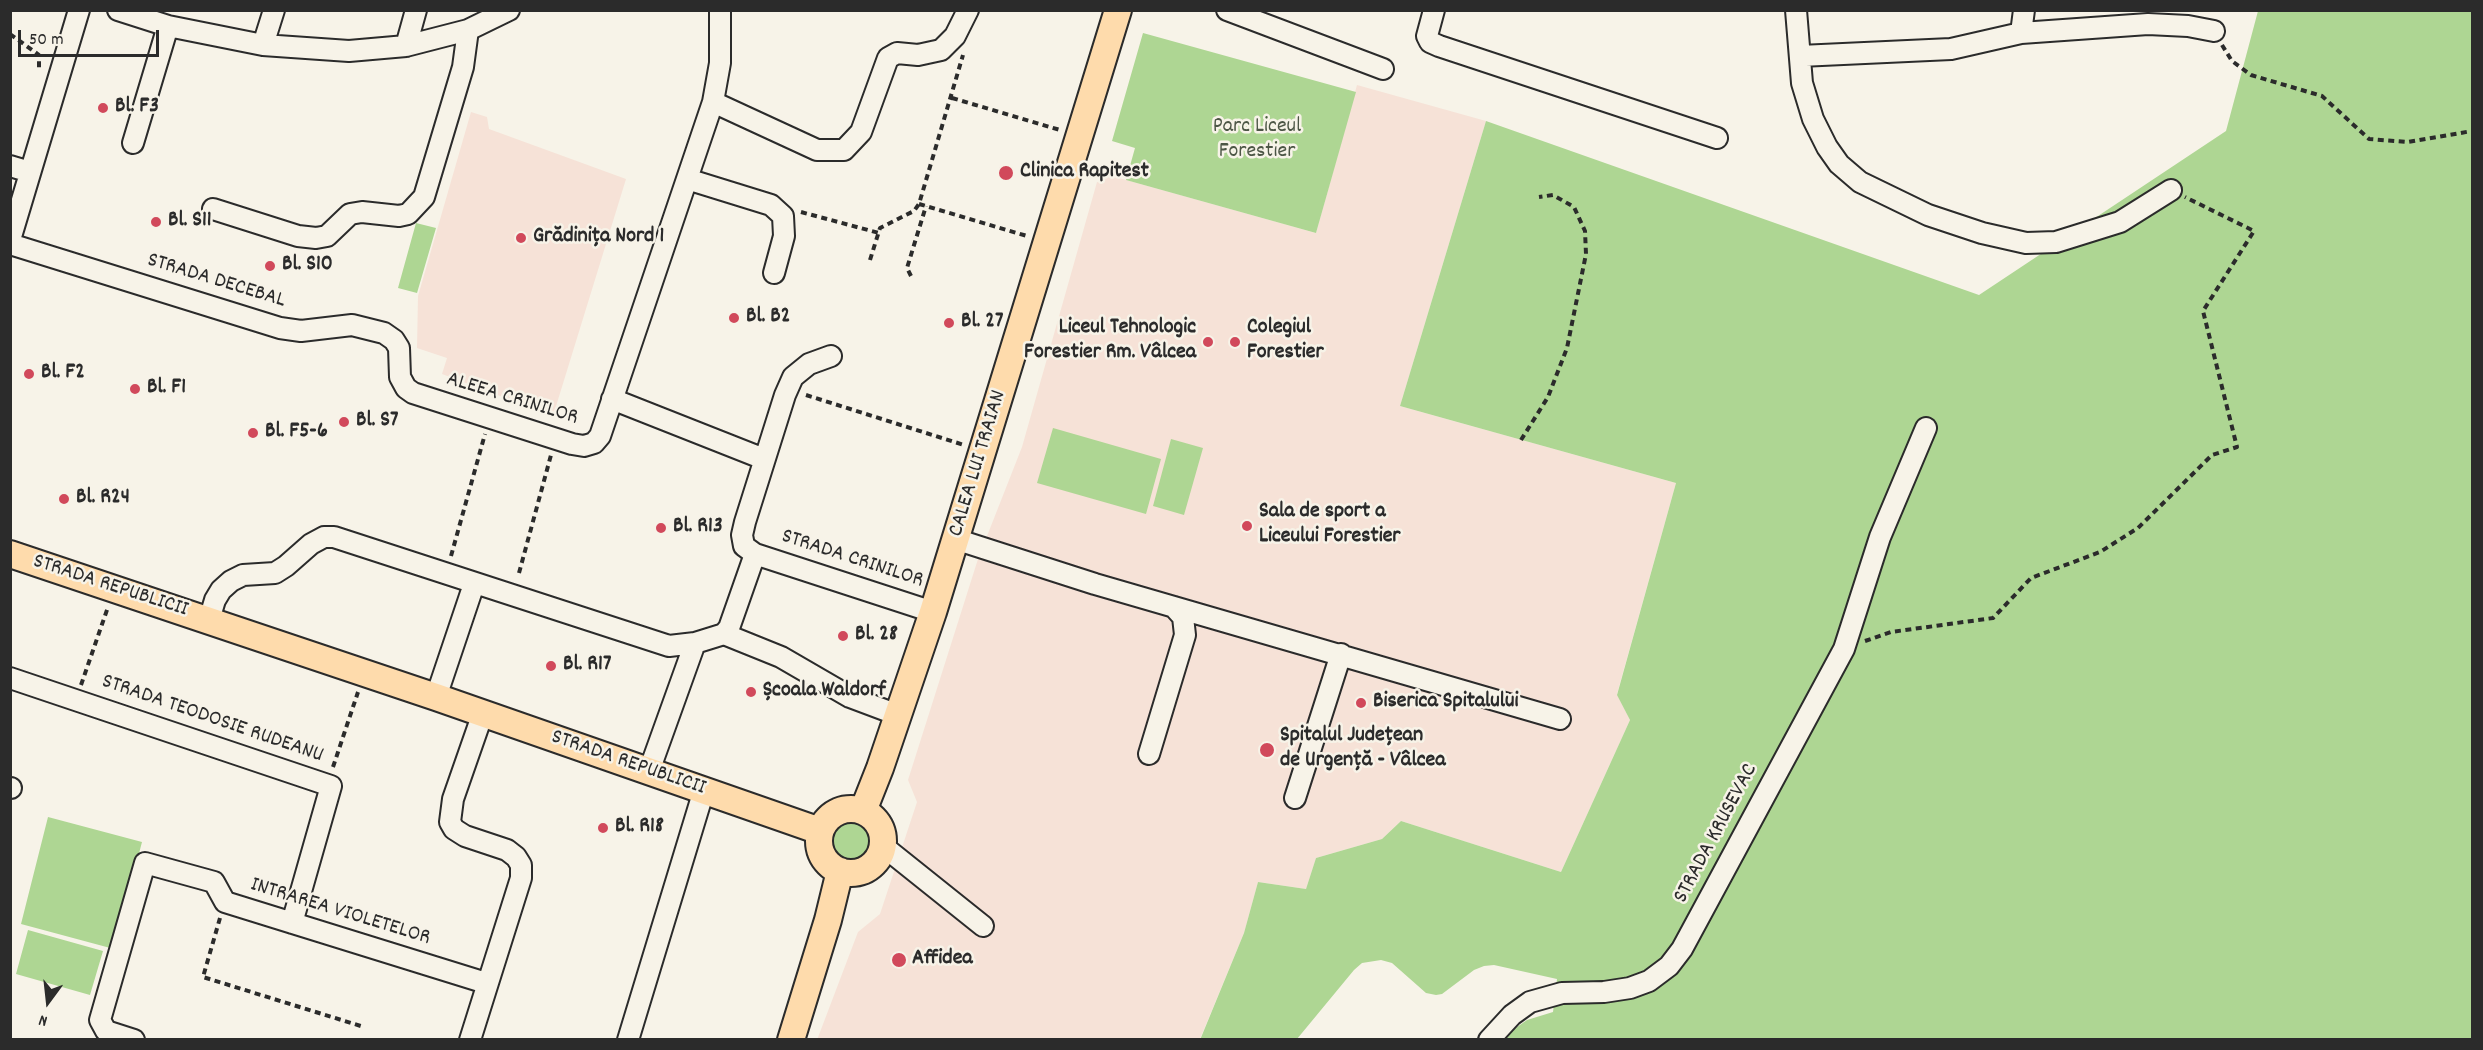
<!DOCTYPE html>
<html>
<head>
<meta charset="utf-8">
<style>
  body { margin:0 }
  #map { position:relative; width:2483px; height:1050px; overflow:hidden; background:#f7f3e8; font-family:Dekko,sans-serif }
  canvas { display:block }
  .frame { position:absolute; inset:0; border:12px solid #2b2b2b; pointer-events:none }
  .north { position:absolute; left:18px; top:972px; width:60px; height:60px; -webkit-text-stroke:4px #f7f3e8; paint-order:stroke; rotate:195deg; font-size:16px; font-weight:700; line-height:24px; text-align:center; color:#2b2b2b }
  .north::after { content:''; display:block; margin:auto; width:21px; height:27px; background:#2b2b2b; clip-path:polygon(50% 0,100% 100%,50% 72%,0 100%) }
  .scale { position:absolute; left:18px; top:30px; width:141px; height:27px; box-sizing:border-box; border:3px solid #2b2b2b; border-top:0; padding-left:8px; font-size:18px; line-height:21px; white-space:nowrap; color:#2b2b2b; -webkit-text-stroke:4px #f7f3e8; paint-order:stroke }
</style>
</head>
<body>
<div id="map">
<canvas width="2483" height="1050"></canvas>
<div class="frame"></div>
<div class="north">N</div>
<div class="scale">50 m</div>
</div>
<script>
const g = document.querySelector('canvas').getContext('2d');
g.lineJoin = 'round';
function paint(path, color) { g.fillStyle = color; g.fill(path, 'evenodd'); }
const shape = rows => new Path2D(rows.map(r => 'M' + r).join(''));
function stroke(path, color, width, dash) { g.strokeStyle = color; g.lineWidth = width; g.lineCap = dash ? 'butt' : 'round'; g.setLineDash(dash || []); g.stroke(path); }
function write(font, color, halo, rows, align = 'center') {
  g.font = font + ' Dekko,sans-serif'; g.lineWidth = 5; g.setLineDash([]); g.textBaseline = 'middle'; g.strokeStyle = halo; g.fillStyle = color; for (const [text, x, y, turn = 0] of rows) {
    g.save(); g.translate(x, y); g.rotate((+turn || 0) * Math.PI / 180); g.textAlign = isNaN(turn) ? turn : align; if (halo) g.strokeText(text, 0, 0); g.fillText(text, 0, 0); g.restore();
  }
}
paint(shape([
  [1357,85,1486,121,1400,406,1676,483,1617,694,1630,720,1561,872,1401,821,1382,839,1316,858,1306,889,1258,882,1244,933,1200,1039,817,1040,858,932,880,914,917,802,908,780,978,559,1022,447,1097,182,1103,183,1105,174,1316,233],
  [471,112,487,117,489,129,626,179,553,416,442,374,447,358,417,348,418,296]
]), '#f6e2d7');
paint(shape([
  [2258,11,2472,11,2472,1039,1500,1039,1527,1020,1553,1012,1557,979,1494,965,1484,966,1474,970,1442,994,1436,995,1426,993,1392,963,1381,960,1362,963,1354,970,1297,1039,1200,1040,1244,933,1258,882,1306,889,1316,858,1382,839,1401,821,1561,872,1630,720,1617,695,1676,483,1400,406,1486,121,1979,295,2226,131],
  [1143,33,1356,92,1316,233,1126,180,1135,148,1112,141],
  [416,223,436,228,417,293,398,288],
  [1053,428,1161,459,1146,514,1037,483],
  [1171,439,1203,448,1184,515,1153,506],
  [48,817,142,842,114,949,21,924],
  '832 840a19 19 0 1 1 38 0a19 19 0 1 1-38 0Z',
  [28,930,103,951,90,995,16,974]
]), '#aed693');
const minor = shape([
  [118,10,168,26,263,45,349,51,406,46,468,30,509,10],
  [1227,10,1383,69],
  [1434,10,1427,36,1430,42,1439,46,1717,138],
  [1796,10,1802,83,1813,119,1827,147,1839,164,1860,182,1928,215,1982,233,2026,243,2056,242,2120,222,2171,190],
  [2021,33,2024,10],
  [263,45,274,10],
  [406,46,416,10],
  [1800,56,1951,49,2021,33,2148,24,2188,26,2214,31],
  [713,102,817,150,844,150,861,132,888,58,897,53,918,55,941,50,955,36,968,10],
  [133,143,168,26],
  [10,166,30,172],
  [687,179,771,205,783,216,784,236,774,273],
  [213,209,298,236,316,238,327,236,350,214,362,212,399,216,408,214,424,197,463,67,468,30],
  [10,240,79,10],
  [10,244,280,328,301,331,352,325,384,333,394,340,399,348,400,377,406,388,413,393,572,444,584,446,594,443,600,436,713,102,720,63,720,10],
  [831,356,809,364,793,377,785,395,745,522,742,535,744,546,755,554,933,612],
  [612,399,764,459],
  [955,539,1095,584,1560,719],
  [209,620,215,600,221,590,231,581,243,575,275,573,286,566,311,544,324,537,334,537,669,646,695,643,724,634,729,628,755,554],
  [724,634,781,657,850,697,898,715],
  [10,678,331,786,292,923],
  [436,697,474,584],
  [1149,754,1185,635,1183,617,1174,607],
  [649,771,695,643],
  [10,788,11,788],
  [1295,798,1341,654],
  [883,846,983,926],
  [134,1040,106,1031,100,1020,145,863,214,882,225,902,486,983],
  [470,1040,521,878,521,865,516,857,507,850,465,836,454,829,450,822,453,799,483,713],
  [628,1040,704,790],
  [1489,1040,1512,1015,1530,1002,1562,993,1604,992,1630,988,1649,981,1669,966,1682,949,1844,649,1880,537,1926,428]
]);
const major = shape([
  [10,554,436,697,820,831],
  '819 841a32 32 0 1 1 64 0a32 32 0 1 1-64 0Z',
  [863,811,880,768,933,612,1118,10],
  [791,1040,828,920,840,871]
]);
stroke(minor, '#2b2b2b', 24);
stroke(major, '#2b2b2b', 30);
stroke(shape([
  [10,34,39,55,39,71],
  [2222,45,2232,61,2251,75,2322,96,2369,139,2408,142,2472,131],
  [952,98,1060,130],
  [919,204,1027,236],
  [801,212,879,233],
  [870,260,880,228,914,211,919,204,963,55],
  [911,276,907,268,926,206],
  [806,395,964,445],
  [1521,440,1548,397,1567,348,1586,254,1585,231,1574,207,1553,195,1539,197],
  [451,556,485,434],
  [519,573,551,455],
  [1865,641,1891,632,1993,618,2031,578,2100,552,2138,528,2212,455,2237,447,2203,311,2254,231,2185,197],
  [81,685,108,607],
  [333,767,358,692],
  [220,918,203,977,364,1027]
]), '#2b2b2b', 4, [6, 4.5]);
stroke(minor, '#f7f3e8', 20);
stroke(major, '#fedbac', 26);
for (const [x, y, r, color] of [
  [103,108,6,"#d1495b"],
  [1006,173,8,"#d1495b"],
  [156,222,6,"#d1495b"],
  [521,238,6,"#d1495b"],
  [270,266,6,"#d1495b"],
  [734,318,6,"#d1495b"],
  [949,323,6,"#d1495b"],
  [1208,342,6,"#d1495b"],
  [1235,342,6,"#d1495b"],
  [29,374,6,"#d1495b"],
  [135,389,6,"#d1495b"],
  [344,422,6,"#d1495b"],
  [253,433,6,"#d1495b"],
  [64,499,6,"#d1495b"],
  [1247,526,6,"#d1495b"],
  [661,528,6,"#d1495b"],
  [843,636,6,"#d1495b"],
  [551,666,6,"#d1495b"],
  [751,692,6,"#d1495b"],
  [1361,703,6,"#d1495b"],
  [1267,750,8,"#d1495b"],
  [603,828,6,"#d1495b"],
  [899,960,8,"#d1495b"]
]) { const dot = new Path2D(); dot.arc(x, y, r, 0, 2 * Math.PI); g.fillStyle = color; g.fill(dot); stroke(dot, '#f7f3e8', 2); }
write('bold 22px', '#2b2b2b', '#f7f3e8', [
  ["Bl. F3",115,108],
  ["Clinica Rapitest",1020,173],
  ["Bl. S11",168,222],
  ["Grădinița Nord 1",533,238],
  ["Bl. S10",282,266],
  ["Bl. B2",746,318],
  ["Bl. 27",961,323],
  ["Liceul Tehnologic",1196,329,"right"],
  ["Forestier Rm. Vâlcea",1196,354,"right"],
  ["Colegiul",1247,329],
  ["Forestier",1247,354],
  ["Bl. F2",41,374],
  ["Bl. F1",147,389],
  ["Bl. S7",356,422],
  ["Bl. F5-6",265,433],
  ["Bl. R24",76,499],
  ["Sala de sport a",1259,513],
  ["Liceului Forestier",1259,538],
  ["Bl. R13",673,528],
  ["Bl. 28",855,636],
  ["Bl. R17",563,666],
  ["Școala Waldorf",763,692],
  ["Biserica Spitalului",1373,703],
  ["Spitalul Județean",1280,737],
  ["de Urgență - Vâlcea",1280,762],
  ["Bl. R18",615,828],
  ["Affidea",912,960]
], 'left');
write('22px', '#4c5645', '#f7f3e8', [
  ["Parc Liceul",1257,128],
  ["Forestier",1257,153]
]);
write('22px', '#2b2b2b', '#f7f3e8', [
  ["STRADA DECEBAL",216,282,17],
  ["ALEEA CRINILOR",512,400,17],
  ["CALEA LUI TRAIAN",979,464,-73],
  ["STRADA CRINILOR",852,560,18],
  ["STRADA REPUBLICII",110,587,18],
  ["STRADA TEODOSIE RUDEANU",212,720,19],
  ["STRADA REPUBLICII",628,764,19],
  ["STRADA KRUSEVAC",1717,834,-62],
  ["INTRAREA VIOLETELOR",340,913,17]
]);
</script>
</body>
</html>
